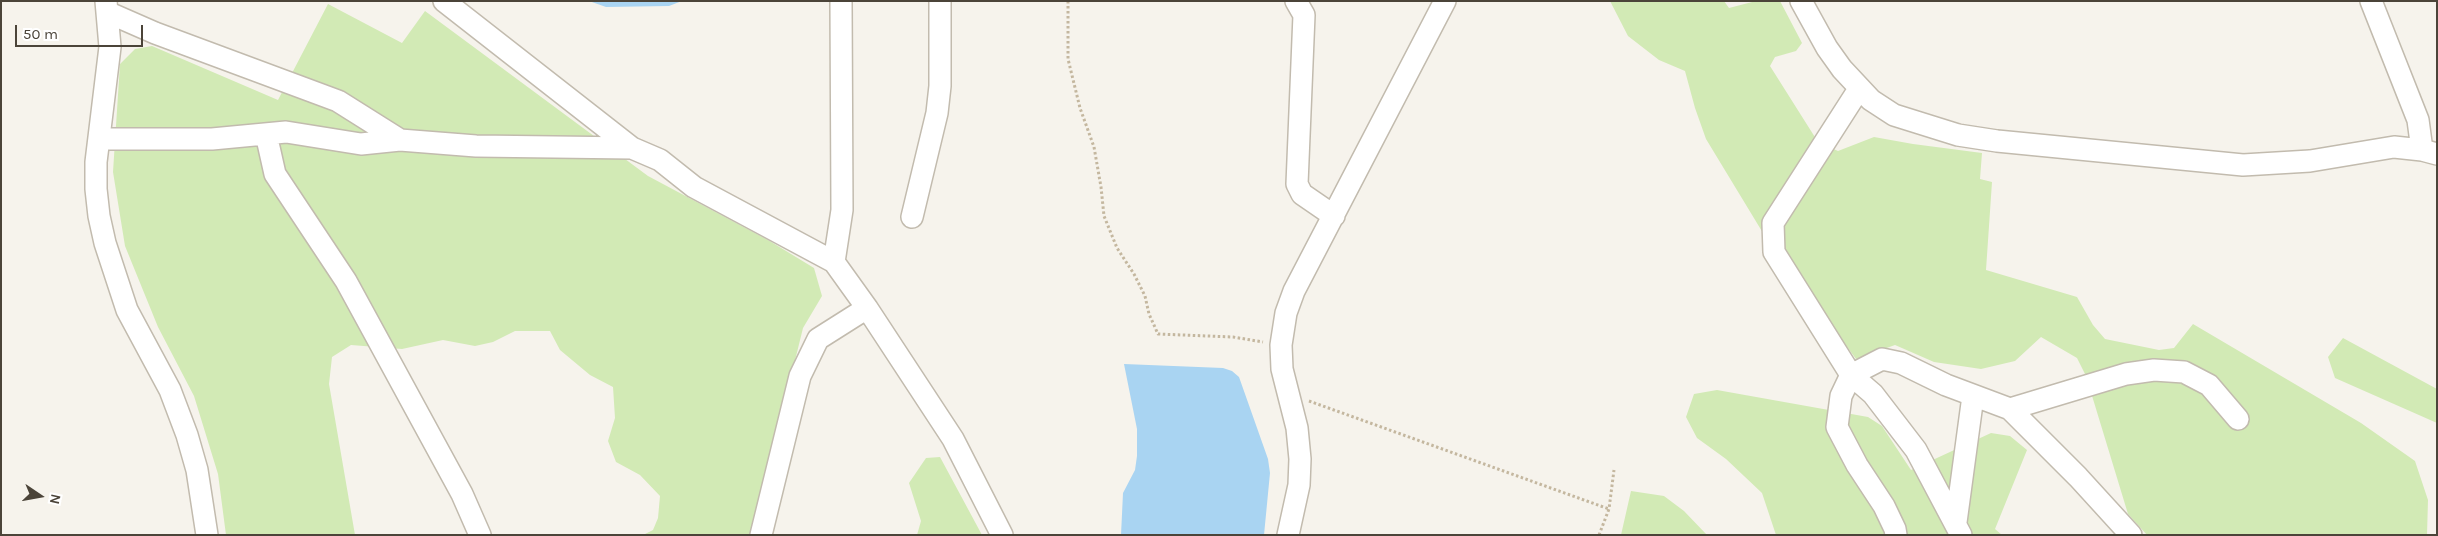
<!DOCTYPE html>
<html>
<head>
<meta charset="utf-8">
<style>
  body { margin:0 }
  #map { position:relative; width:2438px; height:536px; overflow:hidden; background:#f6f3ec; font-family:Karla,sans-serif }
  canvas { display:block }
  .frame { position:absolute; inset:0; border:2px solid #4b4439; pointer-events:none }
  .north { position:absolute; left:15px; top:471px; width:50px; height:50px; -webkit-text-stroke:4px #fff; paint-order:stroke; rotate:102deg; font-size:14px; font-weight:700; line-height:20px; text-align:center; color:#4b4439 }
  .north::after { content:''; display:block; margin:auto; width:18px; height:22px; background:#4b4439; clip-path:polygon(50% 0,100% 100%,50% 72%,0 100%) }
  .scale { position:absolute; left:15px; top:25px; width:128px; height:22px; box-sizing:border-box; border:2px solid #4b4439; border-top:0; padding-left:6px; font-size:15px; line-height:18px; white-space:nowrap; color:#4b4439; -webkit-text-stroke:4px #fff; paint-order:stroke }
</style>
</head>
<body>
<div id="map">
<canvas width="2438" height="536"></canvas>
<div class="frame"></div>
<div class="north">N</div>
<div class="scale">50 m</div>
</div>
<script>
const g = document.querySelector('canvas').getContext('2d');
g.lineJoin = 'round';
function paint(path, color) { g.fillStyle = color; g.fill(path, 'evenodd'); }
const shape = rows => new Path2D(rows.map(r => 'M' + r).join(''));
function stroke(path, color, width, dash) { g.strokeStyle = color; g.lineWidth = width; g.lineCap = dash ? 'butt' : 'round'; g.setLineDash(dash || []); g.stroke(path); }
paint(shape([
  [1610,1,1724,1,1729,8,1756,1,1780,1,1802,43,1796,51,1775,57,1770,66,1818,142,1838,151,1874,137,1913,144,1982,153,1980,179,1992,182,1986,270,2077,297,2093,325,2105,339,2159,350,2174,348,2193,324,2361,423,2415,461,2428,500,2427,535,2147,535,2128,514,2086,376,2077,358,2041,337,2015,361,1981,369,1934,362,1895,345,1856,359,1763,233,1706,139,1695,108,1685,71,1659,60,1628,36],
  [328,4,402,43,425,11,648,176,768,240,814,268,822,296,803,328,752,535,643,535,653,530,658,518,660,496,640,475,616,462,608,441,615,418,613,387,590,375,560,350,550,331,515,331,493,342,475,346,443,340,402,349,351,345,332,357,329,384,355,535,226,535,218,474,194,396,158,327,125,246,113,172,120,64,135,49,152,46,278,100],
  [2343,338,2437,389,2437,423,2335,378,2328,357],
  [1717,390,1868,417,1882,426,1911,470,1991,433,2010,436,2027,450,1995,529,2002,535,1776,535,1762,493,1726,459,1697,438,1686,417,1694,394],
  [940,457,982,535,917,535,921,521,909,483,926,458],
  [1631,491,1664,496,1684,511,1707,535,1621,535]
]), '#d2eab5');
paint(shape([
  [589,1,682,1,669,6,606,7],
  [1124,364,1223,368,1232,371,1239,377,1268,459,1270,473,1264,535,1121,535,1123,493,1135,470,1137,456,1137,429]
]), '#a9d4f2');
const minor = shape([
  [106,1,110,47,96,162,96,189,99,216,105,243,127,310,170,390,187,435,197,470,207,535],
  [444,1,632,148,660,160,694,187,834,262,867,308,953,439,1002,535],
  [1296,1,1304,15,1297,184,1302,194,1334,216],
  [1801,1,1827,48,1842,69,1871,100,1894,115,1958,135,1997,141,2243,165,2310,161,2394,147,2422,150,2437,154],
  [2371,1,2418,120,2422,150],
  [107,12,155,33,338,101,400,140],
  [1859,89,1773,223,1774,252,1851,375,1873,394,1916,450,1961,535],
  [266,134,275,174,346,281,462,494,480,535],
  [99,139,212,139,286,132,361,144,400,140,476,146,632,148],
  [912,217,937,113,940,86,940,1],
  [834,262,842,210,841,1],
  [2010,409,2126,374,2154,370,2184,372,2209,385,2238,419],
  [1956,522,1973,396],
  [761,535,800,376,818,339,867,308],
  [1288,535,1299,485,1300,459,1297,428,1282,369,1281,345,1286,313,1294,291,1445,1],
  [1896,535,1895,529,1884,506,1857,465,1837,427,1841,396,1851,375,1882,359,1901,363,1946,385,2010,409,2078,477,2131,535]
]);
stroke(minor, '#c2bbae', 24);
stroke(shape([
  [1068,1,1068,59,1080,108,1094,147,1101,187,1104,216,1117,248,1134,274,1145,296,1149,314,1158,334,1233,337,1263,342],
  [1309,401,1609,509],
  [1599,535,1609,509,1614,470]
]), '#c4b79f', 3, [2.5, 2.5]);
stroke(minor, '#fff', 21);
</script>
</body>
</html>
